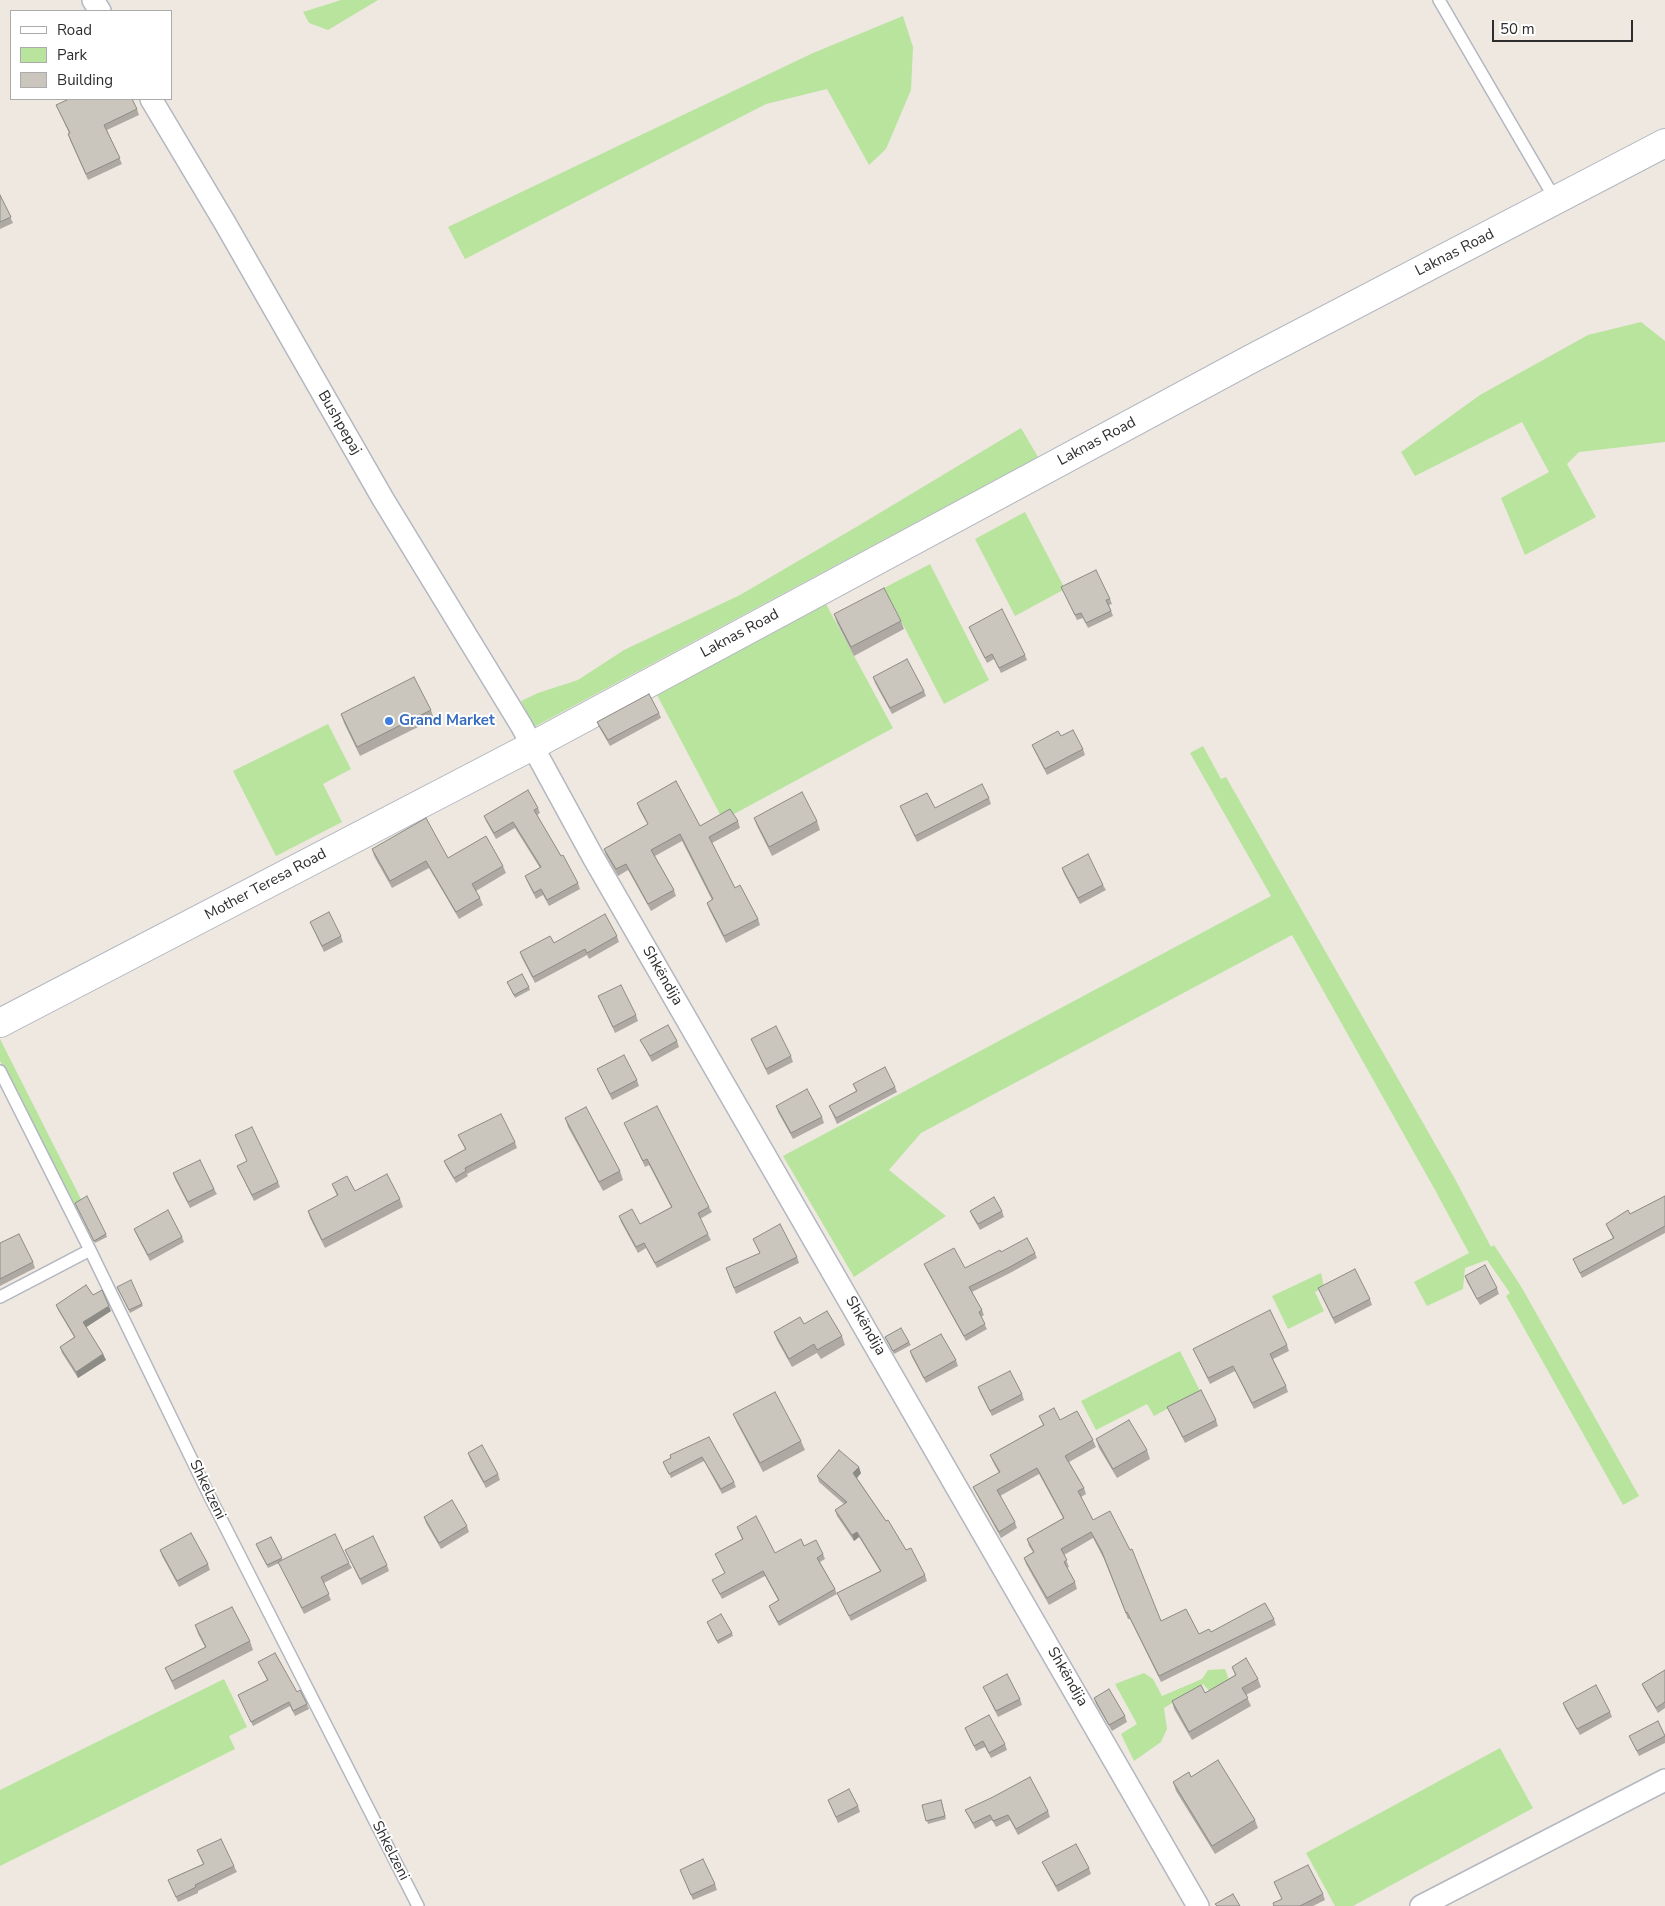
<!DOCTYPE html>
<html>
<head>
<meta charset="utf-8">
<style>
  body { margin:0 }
  #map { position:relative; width:1665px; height:1906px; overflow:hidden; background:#eee8e0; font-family:"Nunito Sans",sans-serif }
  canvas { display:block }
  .legend { position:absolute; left:10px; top:10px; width:162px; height:90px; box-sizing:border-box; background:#fff; border:1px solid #ababab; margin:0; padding:6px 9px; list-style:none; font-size:15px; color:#2d2d2d }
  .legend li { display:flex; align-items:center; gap:10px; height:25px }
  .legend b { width:25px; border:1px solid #ababab }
  .scale { position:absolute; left:1492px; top:20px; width:141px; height:22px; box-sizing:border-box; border:2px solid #2d2d2d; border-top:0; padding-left:6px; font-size:15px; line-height:18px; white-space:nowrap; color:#2d2d2d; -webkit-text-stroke:4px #fff; paint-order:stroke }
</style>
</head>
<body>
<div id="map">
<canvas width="1665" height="1906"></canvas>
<ul class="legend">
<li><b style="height:6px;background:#fff"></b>Road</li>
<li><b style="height:14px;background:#b8e49e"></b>Park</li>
<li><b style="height:14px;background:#cac6be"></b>Building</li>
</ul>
<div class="scale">50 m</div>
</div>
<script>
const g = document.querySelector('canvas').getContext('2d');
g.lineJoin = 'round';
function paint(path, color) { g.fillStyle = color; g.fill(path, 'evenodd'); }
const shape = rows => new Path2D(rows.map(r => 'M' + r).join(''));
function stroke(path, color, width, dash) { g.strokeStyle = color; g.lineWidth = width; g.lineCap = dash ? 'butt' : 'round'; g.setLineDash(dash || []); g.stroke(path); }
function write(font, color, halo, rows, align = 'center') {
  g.font = font + ' "Nunito Sans",sans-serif'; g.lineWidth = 4; g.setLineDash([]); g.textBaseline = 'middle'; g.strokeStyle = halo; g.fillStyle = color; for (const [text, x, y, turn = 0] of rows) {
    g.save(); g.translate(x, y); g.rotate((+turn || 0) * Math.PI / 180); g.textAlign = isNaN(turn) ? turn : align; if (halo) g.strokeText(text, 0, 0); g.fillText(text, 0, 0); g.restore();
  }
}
paint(shape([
  [341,0,378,0,328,30,309,23,303,12],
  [903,16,913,47,911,90,886,149,869,165,827,89,766,104,465,259,448,227,813,53],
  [1641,322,1665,341,1665,442,1579,452,1567,464,1596,517,1525,555,1501,498,1549,472,1522,422,1415,476,1401,452,1480,395,1588,335],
  [1021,428,1038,457,534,727,521,701,538,693,578,680,624,650,740,595,858,526],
  [1025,512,1065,589,1015,616,975,539],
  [930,564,989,680,944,704,884,588],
  [826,604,893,728,723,820,657,695],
  [328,724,351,769,323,784,342,822,276,856,233,771],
  [1203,746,1221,779,1226,777,1455,1179,1491,1247,1494,1245,1522,1288,1639,1496,1623,1505,1506,1296,1510,1293,1487,1260,1465,1268,1463,1289,1427,1306,1414,1282,1469,1253,1435,1190,1292,935,921,1133,889,1170,946,1216,854,1277,783,1156,1271,896,1190,753],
  [0,1039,88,1213,81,1217,0,1061],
  [1321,1273,1324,1287,1315,1292,1324,1311,1288,1329,1272,1296],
  [1180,1351,1200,1391,1154,1416,1147,1404,1096,1430,1081,1401],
  [1225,1669,1231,1685,1213,1695,1203,1684,1164,1708,1167,1729,1161,1742,1134,1761,1121,1734,1137,1724,1115,1684,1144,1673,1153,1679,1162,1696,1202,1679,1208,1670],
  [224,1679,247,1727,229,1736,235,1749,0,1866,0,1790],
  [1500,1748,1533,1808,1353,1906,1335,1906,1306,1853]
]), '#b8e49e');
const service = shape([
  [1439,0,1548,187,1558,199],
  [0,1071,90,1250,209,1495,418,1906],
  [0,1297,90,1250]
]);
const minor = shape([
  [93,0,100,11],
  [151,99,225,223,383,499,521,725,593,857,1198,1906],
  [1421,1906,1665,1780]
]);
const secondary = shape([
  [0,1023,532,746,1249,360,1665,143]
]);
stroke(service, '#b3b7c0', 14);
stroke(minor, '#b3b7c0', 24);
stroke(secondary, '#b3b7c0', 30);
stroke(service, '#fff', 11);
stroke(minor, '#fff', 21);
stroke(secondary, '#fff', 28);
paint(shape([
  [56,105,137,109,139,115,107,130,122,164,88,180,70,140,68,134,69,133],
  [0,195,13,223,0,229],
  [1061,587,1110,599,1112,604,1109,605,1113,616,1088,628,1083,618,1077,620],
  [834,614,901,621,904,629,854,656,837,623],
  [969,627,1025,655,1027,660,1001,673,994,659,987,663],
  [873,677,924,691,926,696,892,714,875,683],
  [431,710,434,719,360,756,344,723,341,714],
  [659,713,661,718,610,746,599,727,597,722],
  [1032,745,1083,749,1085,755,1047,775,1034,750],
  [989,798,991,804,917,842,900,806,935,808],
  [637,803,700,826,738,821,740,828,712,843,735,888,758,919,760,925,726,943,709,909,707,903,712,900,682,841,655,856,674,890,676,896,651,911,628,870,618,876,606,855,604,849,648,825,639,809],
  [538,808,540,813,537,815,561,856,578,883,580,889,549,906,543,895,536,899,527,881,525,876,540,868,515,828,496,839,486,821,484,816],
  [754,818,817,821,820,830,772,856,757,826],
  [372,849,448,858,503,866,506,873,476,891,480,898,483,905,459,919,429,868,392,888,374,856],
  [1062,868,1103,885,1106,890,1080,904,1064,874],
  [310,922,341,936,343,942,324,952],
  [617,936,619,942,589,959,587,955,535,983,522,958,520,952,554,943],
  [507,982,529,987,530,990,515,998],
  [598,996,636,1015,638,1021,615,1033],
  [751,1039,791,1056,793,1062,768,1075],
  [640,1040,677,1041,679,1047,652,1062,643,1045],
  [597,1069,637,1080,639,1086,612,1100],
  [853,1084,895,1087,897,1092,837,1124,829,1106,856,1091],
  [776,1106,822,1117,824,1123,793,1139,778,1112],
  [565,1118,620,1171,623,1180,603,1191,568,1127],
  [624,1123,709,1207,712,1212,700,1219,711,1240,657,1268,646,1248,638,1253,621,1222,619,1216,640,1224,671,1207,649,1165,645,1167],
  [235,1135,278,1182,280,1187,254,1201,237,1166,247,1161],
  [458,1135,515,1142,517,1148,467,1174,468,1176,456,1183,446,1166,444,1161,465,1149],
  [173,1173,214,1189,217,1194,190,1208,175,1179],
  [332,1184,355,1191,400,1199,403,1207,325,1248,310,1218,308,1211,337,1196],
  [1665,1196,1665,1233,1582,1278,1573,1259,1613,1238,1608,1229,1606,1224,1630,1214],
  [76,1205,106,1234,107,1237,95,1243],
  [970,1211,1002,1211,1004,1217,980,1230,972,1216],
  [134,1229,182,1237,184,1242,150,1261,136,1234],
  [753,1239,797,1257,799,1263,736,1294,726,1268,760,1253],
  [0,1243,33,1262,35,1268,0,1286],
  [1001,1252,1035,1253,1037,1258,1010,1273,972,1292,982,1310,984,1315,981,1317,987,1329,966,1341,926,1269,924,1264,965,1268],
  [1465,1276,1497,1288,1499,1294,1480,1305,1467,1282],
  [117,1287,142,1304,143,1306,130,1313],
  [1318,1288,1370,1299,1372,1305,1335,1324],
  [93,1295,111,1311,86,1327,103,1354,106,1360,78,1378,62,1353,60,1347,74,1337,58,1310,56,1305],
  [804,1324,842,1336,845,1345,821,1359,817,1353,792,1367,777,1340,774,1332],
  [885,1337,909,1342,911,1345,894,1354],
  [1287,1345,1289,1351,1273,1359,1286,1386,1288,1392,1254,1409,1235,1371,1210,1384,1193,1349],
  [910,1351,956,1360,958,1366,926,1383,912,1357],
  [978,1387,1022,1394,1024,1400,992,1416,980,1393],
  [1167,1407,1216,1420,1218,1426,1185,1443],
  [733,1414,801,1441,805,1450,763,1472,737,1423],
  [1039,1416,1060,1420,1093,1440,1096,1447,1069,1462,1084,1488,1086,1494,1081,1497,1093,1520,1161,1621,1199,1634,1274,1619,1276,1625,1161,1682,1130,1619,1128,1619,1104,1559,1093,1538,1064,1555,1069,1567,1067,1568,1075,1582,1077,1589,1049,1605,1026,1564,1024,1558,1033,1552,1029,1546,1027,1539,1063,1518,1039,1474,1000,1496,1015,1522,1017,1528,1001,1538,976,1493,973,1487,999,1473,993,1462,990,1455,1043,1425],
  [709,1437,734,1482,736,1487,722,1494,704,1461,671,1478,663,1462],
  [1096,1439,1147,1450,1150,1459,1117,1478,1099,1448],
  [468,1453,498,1474,500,1480,486,1488,470,1459],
  [861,1473,857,1478,906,1550,925,1575,927,1581,851,1621,837,1593,880,1571,859,1537,854,1541,837,1516,835,1510,844,1504,819,1482,817,1476],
  [424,1517,467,1526,469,1532,441,1549,426,1523],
  [737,1527,775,1553,804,1546,823,1554,825,1559,820,1562,835,1589,837,1594,779,1626,771,1611,769,1606,778,1600,765,1576,722,1599,712,1580,725,1574,715,1554,742,1539],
  [271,1537,282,1560,349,1563,352,1568,324,1583,331,1600,304,1614,279,1563,268,1568,257,1547],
  [160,1550,208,1564,210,1570,179,1587,162,1556],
  [345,1550,387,1565,389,1571,362,1585],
  [707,1622,732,1633,733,1636,718,1644],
  [195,1625,250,1641,253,1650,175,1690,169,1677,165,1668,205,1647,198,1634],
  [258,1662,297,1692,307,1704,309,1709,295,1716,290,1706,253,1726,238,1695,267,1680],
  [1232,1667,1258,1679,1261,1687,1246,1695,1251,1706,1192,1740,1174,1709,1172,1701,1205,1693,1235,1675],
  [1665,1670,1665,1708,1658,1713,1644,1689,1642,1684],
  [983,1687,1020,1699,1022,1705,998,1717],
  [1094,1698,1125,1716,1127,1722,1112,1731,1096,1704],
  [1563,1703,1610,1712,1612,1717,1580,1735,1565,1709],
  [965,1728,1005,1744,1007,1750,991,1758,985,1747,976,1751],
  [1629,1736,1665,1736,1665,1743,1639,1756],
  [1191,1777,1255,1820,1258,1828,1215,1854,1176,1791,1173,1782],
  [828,1800,858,1806,860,1812,838,1823],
  [942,1803,946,1819,928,1824,922,1805],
  [965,1810,1048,1811,1050,1817,1018,1835,1010,1820,996,1827,992,1820,975,1829],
  [197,1850,234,1866,237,1872,198,1891,198,1893,178,1902,168,1880,203,1864],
  [1042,1862,1089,1868,1091,1874,1058,1892,1045,1868],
  [680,1870,715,1884,717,1890,693,1900],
  [1274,1882,1323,1894,1325,1900,1313,1906,1274,1906,1282,1899]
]), '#aeaaa3');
paint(shape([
  [109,1306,111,1311,85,1328,83,1322],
  [103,1354,106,1360,78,1378,76,1372],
  [859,1467,861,1473,856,1479,853,1473],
  [857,1532,859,1537,854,1541,852,1535]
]), '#8d8b85');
const building = shape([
  [69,99,132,99,137,109,104,125,120,158,86,174,68,134,70,133,56,105,69,99],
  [0,195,11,217,0,222,0,195],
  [1096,570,1110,599,1106,600,1111,611,1086,623,1081,613,1075,615,1061,587,1096,570],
  [884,588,901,621,851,647,834,614,884,588],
  [1002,609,1025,655,999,668,992,654,985,658,969,627,1002,609],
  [907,659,924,691,890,708,873,677,907,659],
  [414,677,431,710,357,747,341,714,414,677],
  [649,694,659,713,608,740,597,722,649,694],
  [1073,730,1083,749,1045,769,1032,745,1058,731,1061,736,1073,730],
  [676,781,700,826,730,809,738,821,709,837,735,888,740,885,758,919,724,936,707,903,713,899,680,834,651,850,674,890,648,904,626,864,616,869,604,849,648,824,637,803,676,781],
  [982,784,989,798,915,836,900,806,927,793,935,808,982,784],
  [528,790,538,808,534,810,561,856,563,855,578,883,547,900,541,889,534,893,525,876,541,867,513,822,494,833,484,816,528,790],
  [802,792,817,821,769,847,754,818,802,792],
  [426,818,448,858,486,836,503,866,472,884,480,898,456,912,426,861,390,881,372,849,426,818],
  [1088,854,1103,885,1078,898,1062,868,1088,854],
  [329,912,341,936,322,946,310,922,329,912],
  [605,914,617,936,587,953,585,949,533,977,520,952,550,936,554,943,605,914],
  [522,974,529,987,514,995,507,982,522,974],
  [621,985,636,1015,613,1027,598,996,621,985],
  [668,1025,677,1041,650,1056,640,1040,668,1025],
  [776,1026,791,1056,766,1069,751,1039,776,1026],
  [624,1055,637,1080,610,1094,597,1069,624,1055],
  [885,1067,895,1087,836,1118,829,1106,857,1091,853,1084,885,1067],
  [807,1089,822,1117,791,1133,776,1106,807,1089],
  [657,1106,709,1207,698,1213,708,1234,655,1263,644,1243,636,1247,619,1216,632,1209,640,1224,672,1207,647,1159,643,1161,624,1123,657,1106],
  [586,1107,620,1171,599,1182,565,1118,586,1107],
  [501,1114,515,1142,465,1168,466,1171,454,1178,444,1161,466,1149,458,1135,501,1114],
  [252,1127,278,1182,252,1195,237,1166,247,1161,235,1135,252,1127],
  [200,1160,214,1189,188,1202,173,1173,200,1160],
  [387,1174,400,1199,322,1240,308,1211,338,1195,332,1184,347,1176,355,1191,387,1174],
  [87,1196,106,1234,94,1241,75,1203,87,1196],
  [1665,1196,1665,1226,1580,1273,1573,1259,1614,1238,1606,1224,1628,1210,1630,1214,1665,1196],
  [994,1197,1002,1211,978,1224,970,1211,994,1197],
  [168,1210,182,1237,148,1255,134,1229,168,1210],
  [780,1224,797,1257,734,1288,726,1268,760,1253,753,1239,780,1224],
  [19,1234,33,1262,0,1279,0,1243,19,1234],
  [1027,1238,1035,1253,1008,1268,969,1287,982,1310,979,1312,985,1324,964,1336,924,1264,954,1248,965,1268,1000,1250,1001,1252,1027,1238],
  [1485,1265,1497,1288,1477,1299,1465,1276,1485,1265],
  [1355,1269,1370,1299,1333,1318,1318,1288,1355,1269],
  [131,1280,142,1304,129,1310,117,1287,131,1280],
  [86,1285,93,1295,102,1290,109,1306,83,1322,103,1354,76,1372,60,1347,75,1337,56,1305,86,1285],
  [1270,1310,1287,1345,1270,1354,1286,1386,1252,1403,1233,1366,1208,1378,1193,1349,1270,1310],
  [827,1311,842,1336,817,1350,814,1344,789,1359,774,1332,800,1317,804,1324,827,1311],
  [901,1328,909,1342,893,1351,885,1337,901,1328],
  [941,1334,956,1360,924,1378,910,1351,941,1334],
  [1010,1371,1022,1394,990,1411,978,1387,1010,1371],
  [1201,1390,1216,1420,1183,1437,1167,1407,1201,1390],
  [775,1392,801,1441,760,1463,733,1414,775,1392],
  [1054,1408,1060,1420,1077,1411,1093,1440,1065,1456,1084,1488,1078,1491,1093,1520,1110,1511,1130,1550,1132,1549,1161,1621,1186,1609,1199,1634,1209,1629,1211,1632,1265,1603,1274,1619,1159,1676,1127,1612,1126,1613,1102,1552,1091,1532,1061,1549,1067,1560,1064,1562,1075,1582,1047,1598,1024,1558,1034,1552,1027,1539,1064,1518,1037,1468,997,1490,1015,1522,999,1532,973,1487,1000,1472,990,1455,1044,1425,1039,1416,1054,1408],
  [1129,1420,1147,1450,1113,1469,1096,1439,1129,1420],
  [709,1437,734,1482,721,1489,702,1457,669,1474,663,1462,671,1458,670,1455,709,1437],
  [482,1445,498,1474,484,1482,468,1453,482,1445],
  [839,1450,859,1467,853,1473,886,1521,888,1520,906,1550,911,1548,925,1575,849,1616,837,1593,881,1571,857,1532,852,1535,835,1510,847,1502,817,1476,839,1450],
  [452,1500,467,1526,439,1543,424,1517,452,1500],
  [756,1516,775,1553,801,1539,804,1546,816,1540,823,1554,817,1558,835,1589,778,1622,769,1606,779,1600,763,1571,720,1594,712,1580,725,1573,715,1554,743,1539,737,1527,756,1516],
  [191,1533,208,1564,177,1581,160,1550,191,1533],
  [335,1534,349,1563,321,1577,329,1594,302,1608,278,1562,335,1534],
  [373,1536,387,1565,360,1579,345,1550,373,1536],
  [271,1537,282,1558,267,1565,256,1544,271,1537],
  [232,1607,250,1641,172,1681,165,1668,206,1647,195,1625,232,1607],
  [721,1614,732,1633,717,1641,707,1622,721,1614],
  [275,1653,297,1692,300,1690,307,1704,293,1711,289,1702,251,1722,238,1695,268,1680,258,1662,275,1653],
  [1246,1658,1258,1679,1242,1688,1248,1698,1189,1732,1172,1701,1201,1685,1205,1693,1236,1675,1232,1667,1246,1658],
  [1665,1670,1665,1702,1656,1708,1642,1684,1665,1670],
  [1007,1674,1020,1699,996,1711,983,1687,1007,1674],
  [1596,1685,1610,1712,1577,1729,1563,1703,1596,1685],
  [1109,1689,1125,1716,1109,1725,1094,1698,1109,1689],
  [989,1715,1005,1744,989,1753,983,1741,974,1746,965,1728,989,1715],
  [1658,1721,1665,1736,1637,1751,1629,1736,1658,1721],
  [1218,1760,1255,1820,1212,1846,1173,1782,1189,1772,1191,1777,1218,1760],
  [1030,1777,1048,1811,1016,1829,1008,1815,993,1821,990,1815,973,1823,965,1810,993,1797,1030,1777],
  [849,1789,858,1806,836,1817,828,1800,849,1789],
  [941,1800,945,1816,926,1821,922,1805,941,1800],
  [221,1839,234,1866,195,1885,196,1887,176,1897,168,1880,204,1864,197,1850,221,1839],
  [1076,1844,1089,1868,1056,1886,1042,1862,1076,1844],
  [703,1859,715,1884,691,1895,680,1870,703,1859],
  [1308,1865,1323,1894,1300,1906,1274,1906,1273,1903,1282,1899,1274,1882,1308,1865],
  [1233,1894,1240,1906,1217,1906,1215,1904,1233,1894]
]);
paint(building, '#cac6be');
stroke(building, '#8d8b85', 1);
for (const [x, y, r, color] of [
  [389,721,5,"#3f7fe0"]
]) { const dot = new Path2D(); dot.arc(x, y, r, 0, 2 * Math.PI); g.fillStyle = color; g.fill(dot); stroke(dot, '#fff', 2); }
write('15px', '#2d2d2d', '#fff', [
  ["Laknas Road",1455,253,-27],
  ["Bushpepaj",339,423,60],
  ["Laknas Road",1097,442,-28],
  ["Laknas Road",740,634,-28],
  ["Mother Teresa Road",266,885,-28],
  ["Shkëndija",662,976,60],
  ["Shkëndija",865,1326,60],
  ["Shkelzeni",207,1490,64],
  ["Shkëndija",1067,1677,60],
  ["Shkelzeni",390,1851,63]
]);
write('bold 15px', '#366cbe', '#fff', [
  ["Grand Market",399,721]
], 'left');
</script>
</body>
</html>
